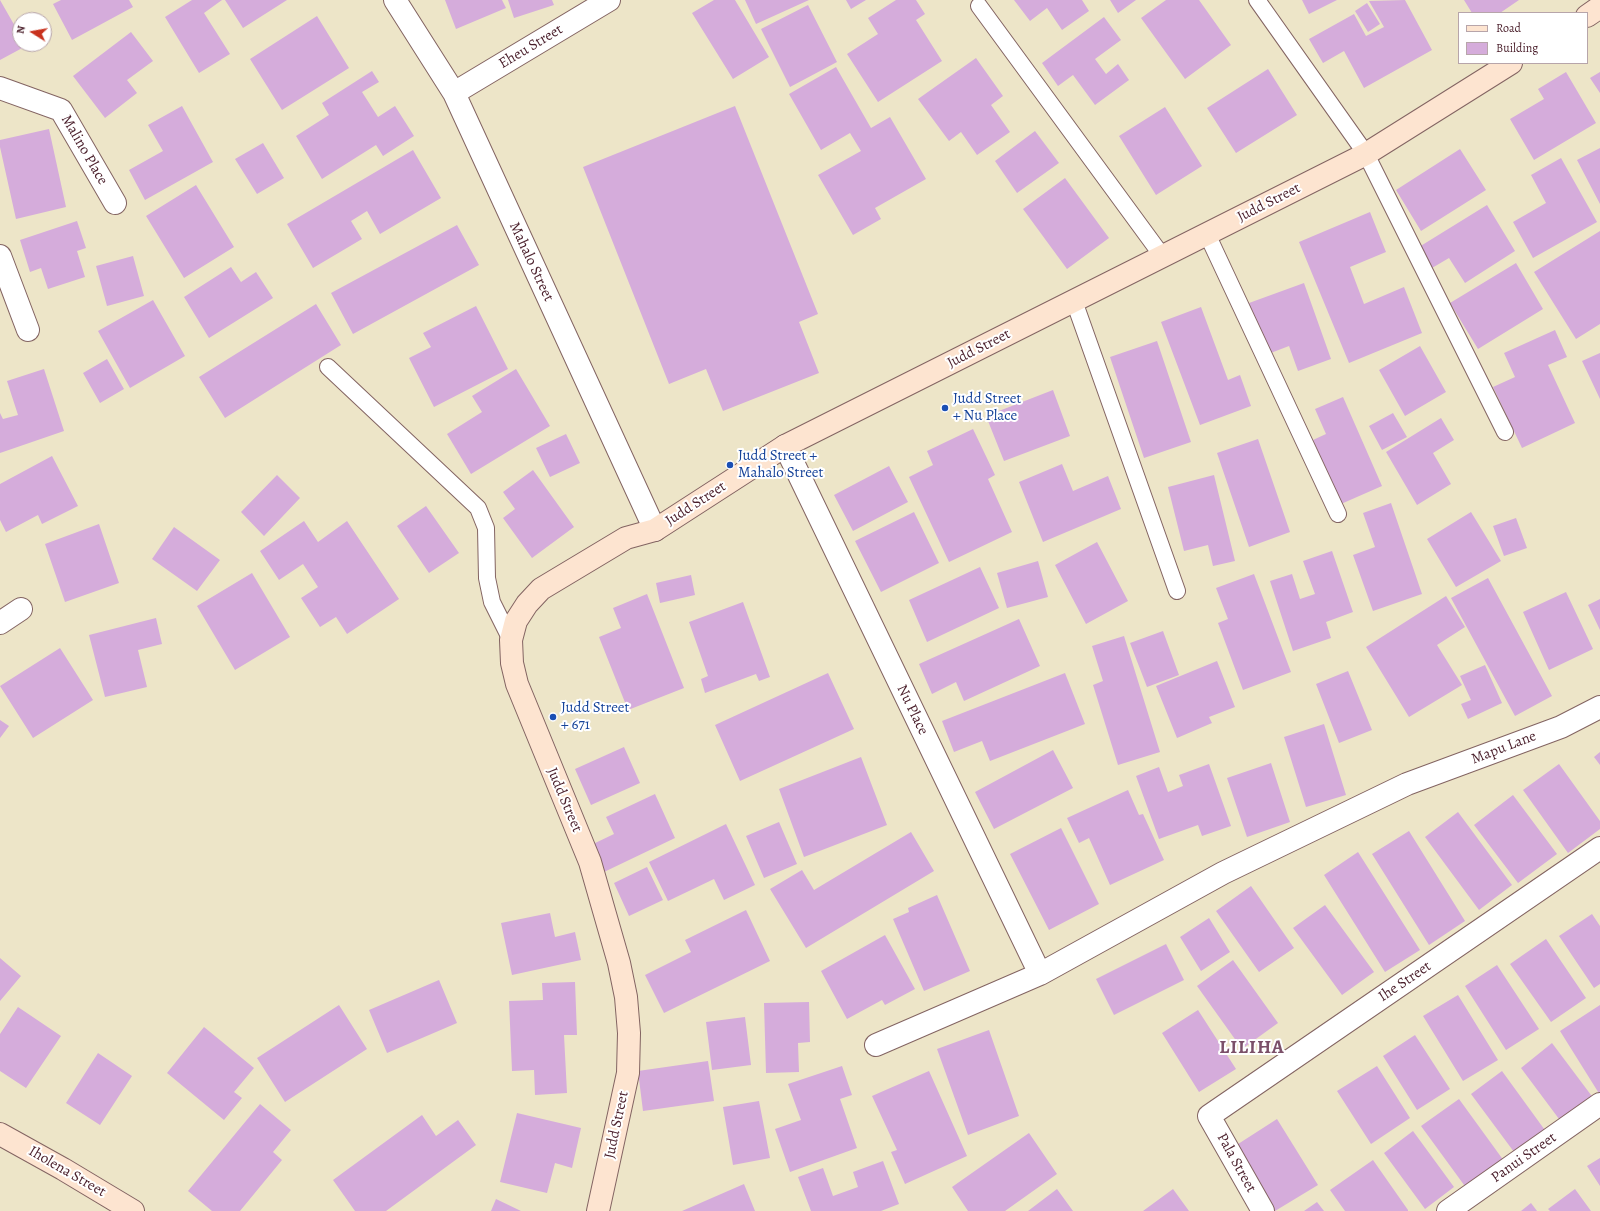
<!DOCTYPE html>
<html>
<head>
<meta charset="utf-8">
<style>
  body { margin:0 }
  #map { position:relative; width:1600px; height:1211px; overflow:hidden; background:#ede5c8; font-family:Alegreya,serif }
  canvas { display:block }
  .legend { position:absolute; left:1458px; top:12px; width:130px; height:52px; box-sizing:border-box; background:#fff; border:1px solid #b7a5aa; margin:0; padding:5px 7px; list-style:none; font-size:12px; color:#4a1f2b }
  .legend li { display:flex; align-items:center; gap:8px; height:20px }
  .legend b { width:20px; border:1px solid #b7a5aa }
  .north { position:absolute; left:12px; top:12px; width:40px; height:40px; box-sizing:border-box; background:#fff; border:1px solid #b7a5aa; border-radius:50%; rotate:281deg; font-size:11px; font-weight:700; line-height:16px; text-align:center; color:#4a1f2b }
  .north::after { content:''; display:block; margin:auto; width:14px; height:18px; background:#c8321e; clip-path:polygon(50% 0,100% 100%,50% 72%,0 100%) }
</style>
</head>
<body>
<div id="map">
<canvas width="1600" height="1211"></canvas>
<ul class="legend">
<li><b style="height:5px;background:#fde4d0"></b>Road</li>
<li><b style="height:11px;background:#d5acdb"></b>Building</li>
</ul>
<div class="north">N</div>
</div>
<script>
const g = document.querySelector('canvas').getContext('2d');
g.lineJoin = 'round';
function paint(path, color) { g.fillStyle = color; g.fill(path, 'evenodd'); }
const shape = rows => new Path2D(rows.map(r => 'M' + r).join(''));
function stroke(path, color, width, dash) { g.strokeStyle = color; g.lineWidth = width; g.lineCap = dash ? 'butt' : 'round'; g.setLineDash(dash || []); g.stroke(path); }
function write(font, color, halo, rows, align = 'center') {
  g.font = font + ' Alegreya,serif'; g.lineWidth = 4; g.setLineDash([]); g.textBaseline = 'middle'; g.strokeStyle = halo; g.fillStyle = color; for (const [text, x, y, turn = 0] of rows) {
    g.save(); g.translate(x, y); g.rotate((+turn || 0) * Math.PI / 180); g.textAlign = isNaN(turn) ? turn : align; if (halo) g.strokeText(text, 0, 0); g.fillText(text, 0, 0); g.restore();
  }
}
paint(shape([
  [0,0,20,35,20,44,26,46,0,60],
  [61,0,129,0,133,7,72,40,53,4],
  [192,0,222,0,204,13,230,54,199,73,165,17],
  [225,0,287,0,243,28],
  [445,0,502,0,506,8,456,29],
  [508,0,552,0,554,5,514,18],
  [714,0,735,0,769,57,733,79,692,13],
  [745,0,809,0,756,24],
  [846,0,866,0,851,9],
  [896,0,916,0,925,14,916,20,942,61,878,102,847,54,878,34,868,18],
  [1014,0,1082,0,1089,11,1062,30,1047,8,1030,21],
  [1110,0,1136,0,1118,13],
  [1166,0,1199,0,1231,45,1185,79,1141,18],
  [1302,0,1337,0,1309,14],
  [1405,0,1432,50,1364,88,1344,51,1323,63,1309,39,1354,14,1366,36,1384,27,1369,1],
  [1464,0,1519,0,1500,13,1472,13],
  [1367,3,1380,24,1368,32,1355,11],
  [808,5,837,62,790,87,761,29],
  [317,16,349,68,282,110,250,59],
  [1104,17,1121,40,1095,59,1106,74,1118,64,1129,80,1095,105,1073,75,1058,86,1042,63],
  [131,32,153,61,127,80,137,93,105,118,73,76],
  [976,58,1003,96,991,105,1010,132,977,155,961,132,949,141,918,99],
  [836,67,871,128,890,117,926,179,875,208,881,219,853,235,818,175,861,151,850,133,821,150,789,94],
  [1268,69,1297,115,1236,153,1207,108],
  [372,71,379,82,362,92,378,117,395,106,414,136,383,156,376,145,322,179,296,136,329,115,322,103],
  [1566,72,1596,123,1534,160,1510,119,1544,99,1538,89],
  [1600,72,1600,93,1590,78],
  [182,106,213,162,145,200,129,170,163,151,148,125],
  [735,106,818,314,799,322,819,373,723,411,706,369,669,384,583,167],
  [1165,107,1202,166,1156,195,1119,136],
  [49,129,66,207,16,219,0,147,0,140],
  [1035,131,1059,163,1017,193,995,161],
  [263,143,284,178,257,194,235,159],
  [1600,148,1600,204,1577,160],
  [1460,149,1486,190,1421,231,1396,190],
  [413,150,441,198,380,234,367,211,351,221,362,239,313,268,287,224],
  [1561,158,1597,222,1533,258,1513,222,1546,203,1531,175],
  [1065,178,1109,238,1067,269,1023,209],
  [196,185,234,247,184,278,146,216],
  [1487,205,1515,251,1465,283,1449,258,1432,268,1419,247],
  [1370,212,1386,252,1350,267,1364,304,1404,287,1422,333,1349,363,1299,242],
  [77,221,86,248,77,251,85,277,48,289,41,268,30,272,20,240],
  [457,225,479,265,353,334,331,293],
  [1600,231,1600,324,1576,339,1534,272],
  [133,256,144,296,107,306,96,266],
  [1516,263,1543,309,1478,349,1450,303],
  [231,267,241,282,256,272,273,298,209,338,184,297],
  [1304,283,1331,359,1298,371,1289,346,1268,354,1249,303],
  [153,300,185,356,130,388,98,331],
  [316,304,341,345,225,418,199,377],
  [476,306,508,369,434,407,409,358,431,347,423,333],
  [1201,307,1228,380,1240,375,1251,406,1200,425,1161,322],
  [1555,330,1567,357,1548,365,1575,423,1522,448,1493,387,1515,377,1504,353],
  [1157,341,1191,442,1144,458,1110,357],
  [1420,346,1446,392,1405,416,1379,370],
  [1600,353,1600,399,1582,361],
  [107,359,124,389,100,403,83,373],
  [44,369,64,431,0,453,0,413,3,419,18,415,7,381],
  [516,369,550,426,471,474,447,434,482,412,472,396],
  [1053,390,1070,436,1004,461,986,416],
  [1343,397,1382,486,1341,504,1313,440,1326,434,1315,409],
  [1393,413,1407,437,1382,450,1369,426],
  [1441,418,1454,440,1433,453,1451,484,1417,505,1386,452],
  [973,429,995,475,988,479,1012,532,949,562,909,477,933,465,927,451],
  [566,434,580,463,550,477,536,448],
  [1258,439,1290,532,1249,547,1217,453],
  [52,456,78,506,42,524,38,515,6,532,0,520,0,484],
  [1062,464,1073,491,1108,476,1121,509,1043,542,1019,482],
  [889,466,908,502,853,531,834,495],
  [533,470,574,527,532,558,503,518,515,509,503,492],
  [277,475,300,498,264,536,241,512],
  [1214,475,1235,561,1213,566,1208,545,1184,551,1168,487],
  [1391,503,1422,594,1373,611,1353,555,1375,547,1363,513],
  [426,506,459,553,429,573,397,526],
  [914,512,939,563,881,592,855,541],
  [1471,512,1501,561,1456,587,1427,539],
  [1516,518,1527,548,1504,556,1493,526],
  [304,521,318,542,347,521,399,599,347,634,336,617,320,627,301,598,318,587,303,564,279,580,260,551],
  [99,524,119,583,65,602,45,544],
  [174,527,220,560,197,591,152,559],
  [1097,542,1128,601,1086,624,1055,565],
  [1332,551,1353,612,1326,622,1331,638,1293,651,1270,581,1292,574,1300,599,1315,594,1303,561],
  [1038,561,1048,597,1007,608,997,573],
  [980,567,999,608,927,642,909,600],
  [252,573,290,637,235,670,197,606],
  [1254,574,1291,672,1243,690,1218,623,1228,619,1216,588],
  [691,575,695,595,660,603,656,583],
  [1488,578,1552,696,1515,716,1451,598],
  [1566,592,1593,649,1549,670,1523,612],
  [647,594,684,688,628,710,599,637,621,628,613,608],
  [1446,596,1465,627,1437,645,1462,685,1409,717,1366,647],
  [1600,599,1600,630,1588,605],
  [743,602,770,677,759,681,756,674,705,693,701,679,708,676,689,622],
  [156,618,162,644,138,650,147,687,105,697,89,635],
  [1019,619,1040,666,964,701,956,682,932,694,919,664],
  [1163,631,1179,675,1147,687,1130,643],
  [1124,636,1160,752,1118,765,1093,685,1103,681,1092,646],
  [60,648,93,700,33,738,0,686],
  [1217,661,1235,707,1209,717,1212,723,1177,738,1156,686],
  [1485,665,1502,703,1468,719,1461,704,1471,700,1460,676],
  [1348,671,1372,730,1339,743,1316,684],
  [828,673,854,729,740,781,715,725],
  [1065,673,1085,724,990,761,982,741,954,752,942,721],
  [0,720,9,726,0,738],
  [1324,724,1346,795,1306,807,1284,737],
  [624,747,640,783,591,805,575,769],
  [1053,750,1073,788,994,829,975,792],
  [1600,752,1600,765,1594,757],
  [861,757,887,825,804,857,779,789],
  [1271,763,1290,822,1247,837,1227,778],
  [1209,764,1231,826,1202,836,1198,825,1159,839,1136,776,1159,767,1168,792,1183,786,1179,775],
  [1559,764,1600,821,1600,829,1568,853,1523,790],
  [1128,790,1139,815,1143,814,1164,860,1110,885,1089,838,1079,843,1067,818],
  [655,794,675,838,604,872,591,845,614,834,606,817],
  [1513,795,1557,854,1518,883,1474,825],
  [1458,812,1512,885,1479,910,1425,837],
  [779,822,797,864,764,878,746,836],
  [726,824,755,885,724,900,714,879,668,901,649,862],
  [1061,828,1099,904,1049,930,1010,854],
  [1409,831,1465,921,1429,945,1372,854],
  [911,832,934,871,806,948,770,889,802,870,814,890],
  [1358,852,1420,950,1385,972,1324,875],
  [647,867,663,900,629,916,614,883],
  [1251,886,1294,948,1259,972,1216,911],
  [937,895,970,971,924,991,893,919,909,912,908,908],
  [1325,905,1374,972,1342,995,1293,928],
  [746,910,770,961,664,1013,645,975,691,952,685,940],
  [550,913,555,937,575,932,581,960,512,975,501,923],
  [1592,914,1600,926,1600,984,1594,988,1559,936],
  [1209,918,1230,952,1201,971,1180,937],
  [885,935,915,989,885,1005,882,1000,847,1019,821,971],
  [1546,939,1586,998,1551,1022,1510,964],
  [1166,944,1184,980,1114,1015,1096,979],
  [0,958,21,976,0,1001],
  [1233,960,1278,1023,1242,1049,1197,986],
  [1497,965,1539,1029,1506,1050,1465,986],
  [439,980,457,1023,387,1053,369,1010],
  [575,982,577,1035,564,1035,567,1093,535,1095,534,1070,512,1071,509,1001,543,1000,542,983],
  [1458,995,1498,1060,1463,1081,1423,1016],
  [809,1002,810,1042,798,1043,799,1072,766,1073,764,1003],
  [339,1005,367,1049,285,1102,257,1058],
  [1600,1005,1600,1095,1560,1031],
  [18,1007,61,1036,26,1088,0,1071,0,1034],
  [1198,1010,1236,1069,1199,1092,1162,1033],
  [745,1017,751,1065,712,1070,706,1022],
  [204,1027,254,1068,234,1092,242,1098,224,1120,167,1073],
  [989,1030,1019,1116,968,1135,937,1049],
  [1415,1035,1450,1089,1417,1110,1383,1056],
  [1552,1043,1594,1099,1562,1123,1521,1068],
  [98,1053,132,1076,100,1125,66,1103],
  [708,1061,714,1101,643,1111,638,1071],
  [842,1066,852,1095,840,1099,857,1148,790,1172,775,1129,801,1120,788,1084],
  [1377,1066,1410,1118,1371,1144,1337,1091],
  [929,1071,967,1156,905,1184,891,1152,897,1150,872,1096],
  [1502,1071,1547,1133,1517,1156,1471,1094],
  [1459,1099,1504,1161,1467,1189,1421,1126],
  [759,1101,770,1158,733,1165,723,1107],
  [260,1104,291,1130,273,1152,282,1160,240,1211,212,1211,188,1191],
  [517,1113,581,1128,572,1168,555,1163,547,1193,500,1182],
  [422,1115,436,1136,458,1120,476,1145,386,1211,355,1211,333,1180],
  [1277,1119,1318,1185,1275,1211,1235,1146],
  [1413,1131,1454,1187,1425,1209,1384,1153],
  [1029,1133,1057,1174,1005,1211,968,1211,952,1187],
  [1600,1158,1600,1186,1587,1166],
  [1373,1160,1408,1210,1408,1211,1345,1211,1330,1190],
  [883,1161,899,1204,881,1211,811,1211,798,1177,823,1168,833,1196,858,1187,853,1172],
  [744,1184,755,1211,682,1211],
  [1057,1189,1073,1211,1028,1211],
  [1173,1189,1189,1211,1143,1211],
  [1575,1189,1591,1211,1550,1211,1548,1209],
  [496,1199,521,1211,491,1211],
  [1317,1202,1324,1211,1304,1211],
  [1531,1203,1537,1211,1521,1211]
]), '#d5acdb');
const lane = shape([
  [1257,0,1366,154,1505,432],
  [979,6,1163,257],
  [1207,234,1338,514],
  [1074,301,1177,591],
  [328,367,478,508,486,528,487,578,492,602,511,640]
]);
const street = shape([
  [395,0,454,93,655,530],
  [0,88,61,110,115,203],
  [454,93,609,0],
  [0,256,28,330],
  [785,446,1040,974],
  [0,623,21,609],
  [876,1045,1040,974,1223,873,1407,784,1561,727,1600,707],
  [1263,1211,1209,1116,1600,848],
  [1448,1211,1600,1104]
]);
const secondary = shape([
  [1587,16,1600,7],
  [0,1134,63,1169,133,1211],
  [598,1211,628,1073,629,1033,626,997,619,963,590,862,517,684,512,663,511,640,516,621,527,604,541,589,626,538,655,530,785,446,1366,154,1511,63]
]);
stroke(lane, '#836462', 18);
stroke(street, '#836462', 24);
stroke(secondary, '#836462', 24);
stroke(lane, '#fff', 16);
stroke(street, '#fff', 22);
stroke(secondary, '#fde4d0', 22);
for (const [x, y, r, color] of [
  [945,408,4,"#1a4fb4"],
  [730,465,4,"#1a4fb4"],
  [553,717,4,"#1a4fb4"]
]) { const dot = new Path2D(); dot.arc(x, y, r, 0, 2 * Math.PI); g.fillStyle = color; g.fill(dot); stroke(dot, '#fff', 1.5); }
write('15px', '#4a1f2b', '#fff', [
  ["Eheu Street",531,47,-31],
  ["Malino Place",84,150,60],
  ["Judd Street",1269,203,-27],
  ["Mahalo Street",531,262,65],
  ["Judd Street",979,349,-27],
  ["Judd Street",696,504,-33],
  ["Nu Place",912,710,64],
  ["Mapu Lane",1504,748,-21],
  ["Judd Street",564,800,67],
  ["Ihe Street",1405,982,-34],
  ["Judd Street",617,1125,-78],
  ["Panui Street",1524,1158,-35],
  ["Pala Street",1236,1163,61],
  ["Iholena Street",67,1172,30]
]);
write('15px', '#164399', '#fff', [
  ["Judd Street",953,399],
  ["+ Nu Place",953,416],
  ["Judd Street +",738,456],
  ["Mahalo Street",738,473],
  ["Judd Street",561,708],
  ["+ 671",561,725]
], 'left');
g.letterSpacing = '1px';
write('bold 19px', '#7b5069', '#fff', [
  ["LILIHA",1252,1048]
]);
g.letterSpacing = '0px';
</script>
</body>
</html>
